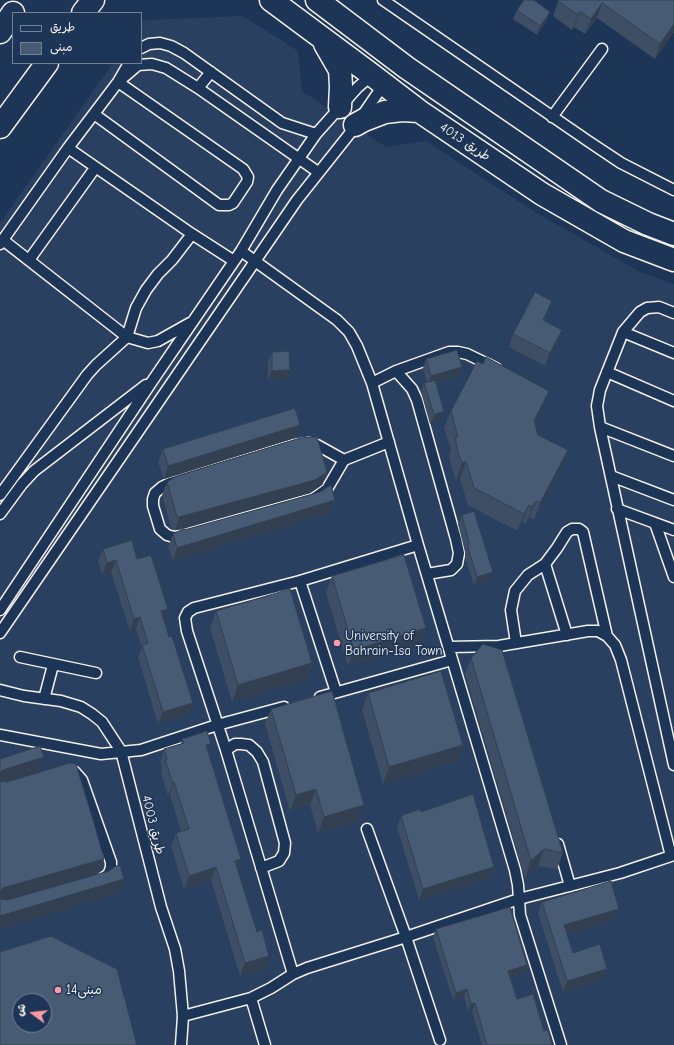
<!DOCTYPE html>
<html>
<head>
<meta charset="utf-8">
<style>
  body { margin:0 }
  #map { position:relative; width:674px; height:1045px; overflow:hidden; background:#1d3557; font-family:"Comic Neue","Playpen Sans Arabic",sans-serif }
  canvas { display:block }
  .legend { position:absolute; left:12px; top:12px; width:130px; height:52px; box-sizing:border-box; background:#1d3557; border:1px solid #738091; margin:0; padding:5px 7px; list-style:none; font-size:12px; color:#f4f1e8 }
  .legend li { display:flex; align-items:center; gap:8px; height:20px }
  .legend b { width:20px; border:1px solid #738091 }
  .north { position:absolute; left:12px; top:993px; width:40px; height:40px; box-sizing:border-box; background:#1d3557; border:1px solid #738091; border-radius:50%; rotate:285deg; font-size:11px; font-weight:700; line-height:16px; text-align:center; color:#f4f1e8 }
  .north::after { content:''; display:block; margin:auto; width:14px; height:18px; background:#ff9aa2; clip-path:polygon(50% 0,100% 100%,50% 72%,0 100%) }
</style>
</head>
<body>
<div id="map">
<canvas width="674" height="1045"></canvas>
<ul class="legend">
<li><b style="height:5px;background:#1d3557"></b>طريق</li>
<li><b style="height:11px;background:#485b74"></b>مبنى</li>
</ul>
<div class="north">ش</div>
</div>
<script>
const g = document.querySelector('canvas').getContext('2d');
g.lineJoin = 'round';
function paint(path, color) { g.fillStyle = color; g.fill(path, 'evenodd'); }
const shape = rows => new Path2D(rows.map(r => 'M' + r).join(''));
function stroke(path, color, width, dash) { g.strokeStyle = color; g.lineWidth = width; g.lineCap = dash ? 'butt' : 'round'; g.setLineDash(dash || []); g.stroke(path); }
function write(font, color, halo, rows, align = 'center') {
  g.font = font + ' "Comic Neue","Playpen Sans Arabic",sans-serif'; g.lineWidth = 3; g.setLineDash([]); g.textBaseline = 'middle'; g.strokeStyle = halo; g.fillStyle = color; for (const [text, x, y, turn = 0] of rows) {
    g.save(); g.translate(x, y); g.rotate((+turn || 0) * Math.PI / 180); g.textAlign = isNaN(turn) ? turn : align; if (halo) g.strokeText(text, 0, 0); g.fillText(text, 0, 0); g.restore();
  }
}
paint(shape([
  [243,16,298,51,302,91,386,147,426,141,535,212,640,272,674,284,674,1045,0,1045,0,223,113,63,141,63,141,24,144,20],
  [20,1001,44,1001,44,1025,20,1025]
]), '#2a4060');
const lane = shape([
  [383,0,588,141,621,163,674,190],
  [141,48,149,44,160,43,171,46,184,53,282,123,316,134],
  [118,82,138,65,152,64,166,68,198,88,318,172],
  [198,88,211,72],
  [94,114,219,205,229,205,233,203,247,182,248,177,243,169,118,82],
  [552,117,602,49],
  [68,148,192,234,234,261],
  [3,240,127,337,148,343,158,341,190,323],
  [0,244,68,148,118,82,129,63],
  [241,251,337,320,349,332,357,346,372,383,418,545,515,870,518,885,520,915,561,1045],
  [29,260,95,168],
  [674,313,659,307,647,308,640,312,623,332,600,390,597,406,600,427,674,765],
  [623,332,674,353],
  [396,371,412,389,417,400,456,539,459,553,457,564,451,570,427,574],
  [607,372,674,401],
  [372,383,396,371,449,352,458,352,467,354,496,368],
  [600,427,674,456],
  [309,443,317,445,344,460,327,489,313,499,182,536,174,537,167,535,160,529,153,506,153,499,155,493,162,487,170,483,294,445,309,443],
  [344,460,389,442],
  [611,476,674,500],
  [0,495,87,375,96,365,127,337,136,308,146,290,158,274,172,260,192,234],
  [617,509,674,530],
  [0,514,22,484,34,471,146,385],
  [655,523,674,577],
  [545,564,567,635],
  [300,581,336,692],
  [0,610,153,380,241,251,277,190,316,134,358,87,372,75],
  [0,633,297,200,351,132,384,84],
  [516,643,511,610,515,591,528,575,545,564,557,548,567,532,572,529,579,529,583,532,607,636],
  [449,647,499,646,588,631,598,631,607,636,615,645,621,660,671,856],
  [20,657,96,673],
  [0,690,24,696,61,701,81,707,92,714,102,722,121,751,161,907,175,949,179,971,183,1016,181,1045],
  [320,697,452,660],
  [44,699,53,665],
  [0,735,101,754,141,750,217,725,284,707],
  [226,750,235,744,241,744,249,745,257,752,263,762,285,843,284,853,279,861,261,868],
  [69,770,75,772,82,780,111,862,111,867,109,873,106,876,100,880],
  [367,829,406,937,440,1040],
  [558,844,570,886],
  [293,974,226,750,187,631,185,618,188,612,194,608,300,581,418,545],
  [251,998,265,1045],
  [183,1016,251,998,271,988,293,974,307,968,406,937,519,899,620,873,674,855]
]);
const secondary = shape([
  [271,0,372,75,419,111,542,194,624,241,674,260],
  [317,0,407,68,601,201,648,224,674,234],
  [325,44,340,70,341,86,340,107],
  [355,125,364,120,385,112,402,110,419,111]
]);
const primary = shape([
  [83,13,93,0],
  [0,32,13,13],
  [0,127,47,63]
]);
stroke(lane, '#f4f1e8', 13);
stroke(secondary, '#f4f1e8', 25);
stroke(primary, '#f4f1e8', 25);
stroke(lane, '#1d3557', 10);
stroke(secondary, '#1d3557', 22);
stroke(primary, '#1d3557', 22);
paint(shape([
  [674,0,674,32,655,59,597,18,585,34,574,27,572,30,553,16,558,1],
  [517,10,547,20,537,35,513,19],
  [552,301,547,314,544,321,557,343,545,366,509,347,513,334],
  [272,352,287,379,268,380,268,361],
  [426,359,462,367,459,375,436,383,441,420,430,424,421,392,424,383,427,382,423,368],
  [543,408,535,424,538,435,568,450,562,467,534,520,529,517,526,524,522,522,517,531,468,505,460,479,456,480,452,469,449,455,451,450,444,428,451,411],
  [300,425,295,438,164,479,158,462,163,449],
  [327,472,322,485,310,493,175,530,172,530,162,495,167,482],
  [335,500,330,513,173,561,168,547,173,534,188,529],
  [462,515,493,572,489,581,474,585,465,557,465,552,458,524],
  [103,549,137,559,163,620,169,637,193,703,188,715,158,724,138,657,142,648,136,629,130,631,111,572,102,575,98,561],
  [332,576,426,628,420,645,348,666,326,593],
  [216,611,312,663,306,680,232,702,210,628],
  [471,658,563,853,557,869,538,866,525,878,465,674],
  [368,693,463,745,457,762,383,784,362,710],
  [271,709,364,805,358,821,318,833,310,805,290,811,265,724],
  [182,739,208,753,241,859,237,869,257,932,269,956,265,969,240,976,211,880,184,889,171,846,176,833,181,831,170,795,168,796,161,773,162,769,160,762,164,749,181,744],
  [421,812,494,867,490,878,419,900,397,827,401,816],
  [542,902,615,920,567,934,573,953,603,980,563,992,538,913],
  [436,929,527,965,525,973,510,977,517,999,544,1031,552,1045,482,1045,472,1011,468,1012,464,997,453,1000,433,937]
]), '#3e4e64');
paint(shape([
  [602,3,597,18,585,34,591,19],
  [580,11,574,27,572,30,578,15],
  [550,12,547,20,537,35,540,26],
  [674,24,674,32,655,59,660,44],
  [552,301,547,314,538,333,543,320],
  [562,330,557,343,545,366,550,353],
  [462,367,459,375,428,385,431,376],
  [290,370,287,379,268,380,272,371],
  [549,391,543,408,528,438,534,421],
  [444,411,441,420,430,424,434,415],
  [300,425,295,438,164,479,168,466],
  [568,450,562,467,534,520,540,503],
  [466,462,460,479,456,480,462,463],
  [327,472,322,485,310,493,175,530,179,517],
  [335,500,330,513,173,561,177,548],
  [536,501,529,517,526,524,532,507],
  [529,505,522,522,517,531,524,514],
  [116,560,111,572,102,575,107,563],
  [493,572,489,581,474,585,477,577],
  [168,609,163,621,161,611],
  [140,617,136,629,130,631,134,619],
  [426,628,420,645,348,666,354,650],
  [312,663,306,680,232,702,238,685],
  [193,703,188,715,158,724,163,712],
  [211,744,206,757,206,745],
  [463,745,457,762,383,784,389,767],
  [44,757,39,771,0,783,0,773,3,770],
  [174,782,170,795,168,796,173,783],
  [316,789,310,805,290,811,296,795],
  [364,805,358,821,318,833,324,817],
  [544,849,538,866,525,878,531,861],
  [104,859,99,873,0,901,0,892,3,888],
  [241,859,236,872,235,861],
  [216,867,211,880,184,889,189,876],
  [494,867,490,878,419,900,423,889],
  [124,879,119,893,0,929,0,916],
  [619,909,615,920,561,936,564,925],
  [269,956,265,969,240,976,245,963],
  [527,965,525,973,505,978,508,971],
  [607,969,603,980,563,992,567,981],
  [467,989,464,997,453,1000,456,993],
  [475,1003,472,1011,468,1012,471,1004]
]), '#324051');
const building = shape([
  [524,0,534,0,550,12,540,26,517,10,524,0],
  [559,0,674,0,674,24,660,44,602,3,591,19,580,11,578,15,558,1,559,0],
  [535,292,552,301,543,320,562,330,550,353,513,334,535,292],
  [457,350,462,367,431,376,426,359,457,350],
  [289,351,290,370,272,371,272,352,289,351],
  [486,357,549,391,534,421,538,435,568,450,540,503,536,501,532,507,529,505,524,514,474,488,466,462,462,463,458,452,455,438,458,437,451,411,477,361,483,364,486,357],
  [435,380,444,411,434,415,424,383,435,380],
  [295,408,300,425,168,466,163,449,295,408],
  [313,437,317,437,327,472,315,480,179,517,177,517,167,482,177,476,300,438,313,437],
  [331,485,335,500,177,548,173,534,181,530,188,529,320,492,331,485],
  [474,511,493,572,477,577,468,548,469,543,462,515,474,511],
  [132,540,137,559,151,555,168,609,161,611,169,637,172,636,193,703,163,712,142,645,148,643,140,617,134,619,116,560,107,563,103,549,132,540],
  [404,555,426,628,354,650,332,576,404,555],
  [290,589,312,663,238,685,216,611,290,589],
  [483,644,502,650,563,853,544,849,531,861,471,658,483,644],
  [441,671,463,745,389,767,368,693,441,671],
  [332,691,364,805,324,817,316,789,296,795,271,709,332,691],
  [207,731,211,744,206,745,241,859,235,861,257,932,262,930,269,956,245,963,216,867,189,876,176,833,189,829,174,782,173,783,165,760,167,759,164,749,184,743,182,739,207,731],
  [40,746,44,757,3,770,0,773,0,759,40,746],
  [70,763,76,764,94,823,104,859,3,888,0,892,0,779,0,781,7,782,70,763],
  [473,794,494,867,423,889,401,816,420,809,421,812,473,794],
  [120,865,124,879,0,916,0,897,1,899,7,900,109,871,116,866,120,865],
  [611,881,619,909,564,925,573,953,600,944,607,969,567,981,542,902,611,881],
  [510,907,527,965,508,971,517,999,533,994,544,1031,548,1030,552,1045,487,1045,475,1003,471,1004,467,989,456,993,436,929,510,907],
  [51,936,117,969,137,1045,0,1045,0,952,51,936],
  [20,1001,44,1001,44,1025,20,1025,20,1001]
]);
paint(building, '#485b74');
stroke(building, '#324051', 1);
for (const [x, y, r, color] of [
  [337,643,4,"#ff9aa2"],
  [58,990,4,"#ff9aa2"]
]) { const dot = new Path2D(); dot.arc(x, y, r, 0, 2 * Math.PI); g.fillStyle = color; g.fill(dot); stroke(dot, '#1d3557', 1.5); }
write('13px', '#f4f1e8', '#1d3557', [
  ["طريق 4013",465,142,34],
  ["طريق 4003",153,825,76]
]);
write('13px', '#f4f1e8', '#1d3557', [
  ["University of",345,636],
  ["Bahrain-Isa Town",345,651],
  ["مبنى14",66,990]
], 'left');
</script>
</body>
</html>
